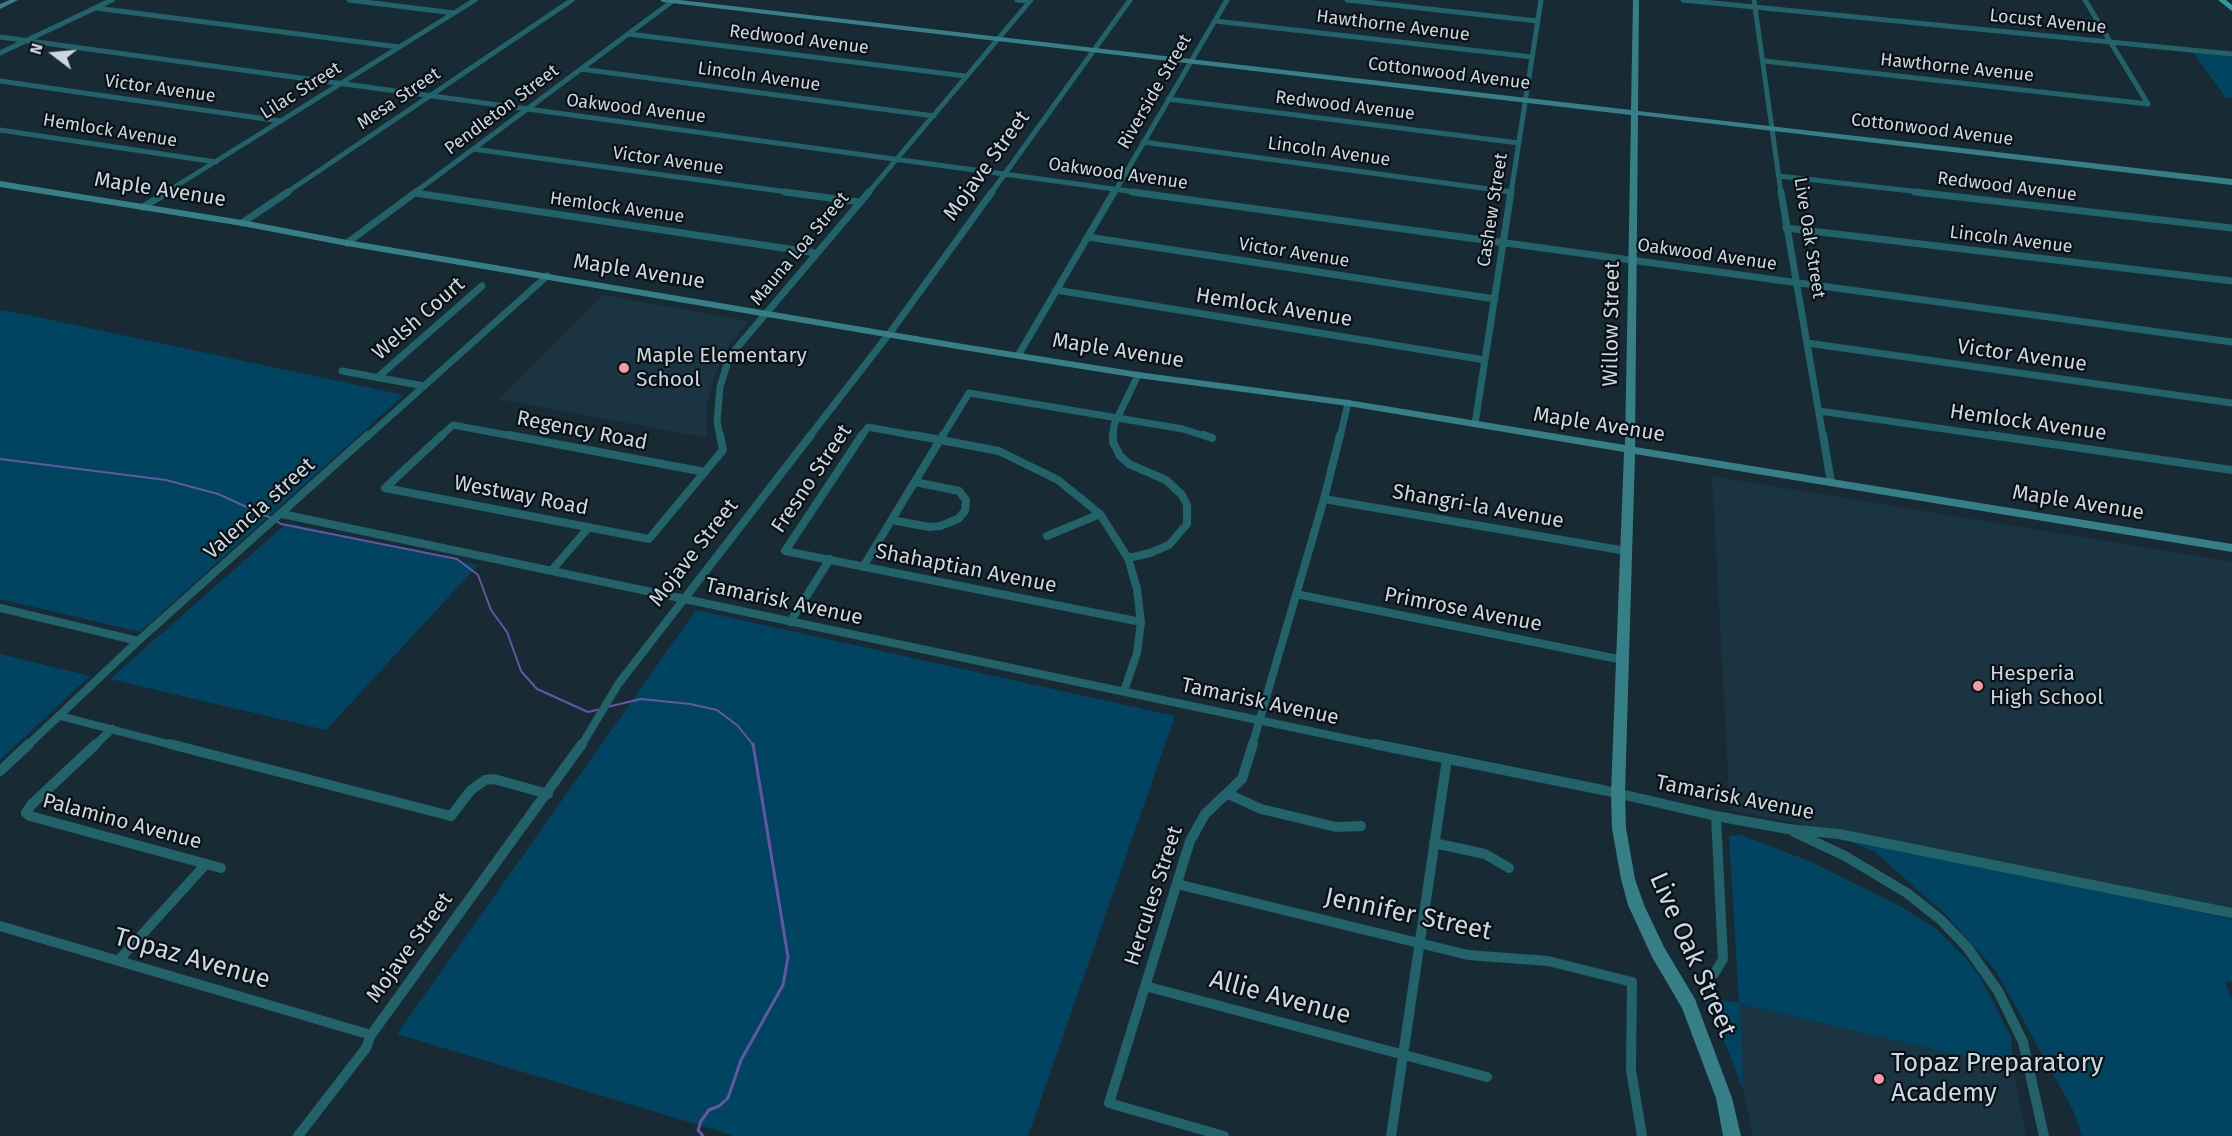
<!DOCTYPE html>
<html>
<head>
<meta charset="utf-8">
<style>
  body { margin:0 }
  #map { position:relative; width:2232px; height:1136px; overflow:hidden; background:#182a34; font-family:"Fira Sans",sans-serif }
  canvas { display:block }
  .north { position:absolute; left:24px; top:24px; width:60px; height:60px; -webkit-text-stroke:4px #0a1116; paint-order:stroke; rotate:286deg; font-size:16px; font-weight:700; line-height:24px; text-align:center; color:#ccd7de }
  .north::after { content:''; display:block; margin:auto; width:21px; height:27px; background:#ccd7de; clip-path:polygon(50% 0,100% 100%,50% 72%,0 100%) }
</style>
</head>
<body>
<div id="map">
<canvas width="2232" height="1136"></canvas>
<div class="north">N</div>
</div>
<script>
const g = document.querySelector('canvas').getContext('2d');
g.lineJoin = 'round';
function paint(path, color) { g.fillStyle = color; g.fill(path, 'evenodd'); }
const shape = rows => new Path2D(rows.map(r => 'M' + r).join(''));
function stroke(path, color, width, dash) { g.strokeStyle = color; g.lineWidth = width; g.lineCap = dash ? 'butt' : 'round'; g.setLineDash(dash || []); g.stroke(path); }
function write(font, color, halo, rows, align = 'center') {
  g.font = font + ' "Fira Sans",sans-serif'; g.lineWidth = 4.5; g.setLineDash([]); g.textBaseline = 'middle'; g.strokeStyle = halo; g.fillStyle = color; for (const [text, x, y, turn = 0] of rows) {
    g.save(); g.translate(x, y); g.rotate((+turn || 0) * Math.PI / 180); g.textAlign = isNaN(turn) ? turn : align; if (halo) g.strokeText(text, 0, 0); g.fillText(text, 0, 0); g.restore();
  }
}
paint(shape([
  [604,295,748,321,728,347,715,375,707,405,707,438,498,399],
  [1712,476,2232,562,2232,910,1730,810],
  [1739,1004,2013,1068,2026,1136,1753,1136,1743,1090]
]), '#1b3442');
paint(shape([
  [2193,52,2232,57,2232,98,2225,97],
  [0,310,23,314,404,395,140,632,0,599],
  [287,523,478,565,326,730,110,679],
  [696,610,1175,716,1028,1136,735,1136,397,1034],
  [0,654,90,676,0,760],
  [1734,835,1741,835,1809,861,1900,906,1935,928,1964,956,1981,978,2011,1037,2013,1068,1740,1004,1743,1090,1729,1052,1703,997,1739,1003,1729,836],
  [1843,838,2232,919,2232,982,2225,981,2232,1000,2232,1136,2082,1136,2073,1110,1996,971,1945,914,1875,852]
]), '#004461');
stroke(shape([
  [0,459,166,480,218,494,271,518],
  [276,521,281,524,457,559,478,575,491,610,507,632,521,671,537,689,588,712,601,709],
  [607,707,641,699,690,704,717,710,738,726,754,746]
]), '#6556a2', 2);
stroke(shape([
  [703,1136,698,1130,701,1121,709,1110,719,1106,728,1098,741,1060,783,985,788,957,753,744]
]), '#6556a2', 3);
stroke(shape([
  [349,0,454,13],
  [1017,0,1030,1],
  [1347,0,1538,21],
  [1683,0,2232,54],
  [1754,0,1781,193],
  [2085,0,2148,104],
  [96,8,399,47],
  [1215,21,1532,57],
  [629,34,965,76],
  [0,37,1143,193],
  [0,53,112,0],
  [1764,61,2148,104],
  [581,69,934,116],
  [0,81,280,121],
  [1168,99,1519,143],
  [0,130,216,162],
  [1143,142,1511,192],
  [473,149,795,193],
  [1779,176,1929,193],
  [165,193,475,0],
  [286,193,572,0],
  [414,193,674,0],
  [868,193,1031,0],
  [991,193,1130,0],
  [1114,193,1227,0],
  [1511,193,1541,0]
]), '#226269', 5);
stroke(shape([
  [785,192,860,202],
  [1132,192,2232,342],
  [1509,192,1511,192],
  [1781,192,1823,437],
  [1915,192,2232,228],
  [415,193,816,253],
  [143,207,168,192],
  [242,223,288,192],
  [1786,228,2232,281],
  [1088,237,1495,299],
  [347,243,416,192],
  [1056,290,1485,360],
  [1807,343,2232,403],
  [1019,354,1114,192],
  [342,371,424,386],
  [378,377,482,286],
  [1819,411,2000,437],
  [1475,424,1511,192],
  [367,437,547,276],
  [440,437,453,425,517,437],
  [720,437,717,422,720,387,727,364,735,350,869,192],
  [809,437,889,334,992,192],
  [861,437,868,427,922,437],
  [942,437,969,393,1183,429,1208,437],
  [1113,437,1114,425,1138,375],
  [1340,437,1348,403]
]), '#226269', 7);
stroke(shape([
  [509,435,705,472],
  [862,435,785,551,1141,622],
  [914,435,999,451,1058,480,1100,514,1128,558,1137,589,1141,622],
  [1113,435,1113,442,1120,456,1129,464,1166,480,1182,495,1187,505,1187,524,1169,545,1150,553,1128,558],
  [1204,435,1212,438],
  [1823,435,1831,482],
  [1990,435,2232,470],
  [385,488,649,539,723,450,720,435],
  [385,488,442,435],
  [1324,499,1626,551],
  [282,514,1381,746],
  [892,520,929,527,940,526,958,519,965,511,966,500,959,491,915,482],
  [1047,536,1100,514],
  [863,567,943,435],
  [552,570,589,527],
  [1296,594,1623,660],
  [0,608,138,641],
  [790,622,830,559],
  [1124,691,1137,653,1141,622],
  [60,716,176,746],
  [27,746,138,641,368,435],
  [94,746,112,729],
  [581,746,619,683,811,435],
  [1252,746,1324,499,1340,435]
]), '#226269', 8);
stroke(shape([
  [96,744,31,805,26,813,30,816,221,868],
  [170,744,451,816,471,790,485,780,494,779,548,794],
  [1374,744,1603,790,1716,816,1788,829,1839,834,2232,913],
  [0,771,29,744],
  [1228,794,1261,809,1336,827,1361,826],
  [1794,832,1845,856,1907,893,1941,920,1967,947,1998,991,2023,1042,2044,1136],
  [1434,843,1485,854,1509,868],
  [1177,884,1468,955,1548,961,1632,982,1631,1070,1642,1136],
  [0,926,371,1035],
  [118,961,206,864],
  [1714,974,1723,959,1716,816],
  [1145,986,1487,1077],
  [298,1136,366,1048,371,1035,582,744],
  [1224,1136,1109,1103,1190,841,1205,814,1242,779,1253,744],
  [1391,1136,1447,759]
]), '#226269', 10);
paint(shape([
  [10,0,18,0,0,9,0,4,10,0],
  [660,0,680,0,1631,110,1633,0,1639,0,1638,111,2232,179,2232,185,1638,115,1635,447,2232,544,2232,552,1635,454,1625,793,1626,828,1635,879,1644,905,1664,947,1695,999,1732,1098,1741,1136,1723,1136,1716,1098,1682,1008,1652,957,1628,905,1621,879,1612,828,1611,793,1624,452,1348,406,1138,378,963,350,347,246,242,226,0,187,0,181,242,220,347,240,963,344,1138,372,1348,400,1625,445,1631,115,663,2,660,0]
]), '#367f87');
paint(shape([
  [2218,0,2226,0,2232,5,2232,11,2218,0]
]), '#3397a2');
for (const [x, y, r, color] of [
  [624,368,6,"#f49aa1"],
  [1978,686,6,"#f49aa1"],
  [1879,1079,6,"#f49aa1"]
]) { const dot = new Path2D(); dot.arc(x, y, r, 0, 2 * Math.PI); g.fillStyle = color; g.fill(dot); stroke(dot, '#0a1116', 2); }
write('18px', '#ccd7de', '#0a1116', [
  ["Locust Avenue",2048,22,6],
  ["Hawthorne Avenue",1393,26,7],
  ["Redwood Avenue",799,40,7],
  ["Hawthorne Avenue",1957,68,6],
  ["Cottonwood Avenue",1449,74,7],
  ["Lincoln Avenue",759,77,8],
  ["Victor Avenue",160,89,8],
  ["Lilac Street",301,91,-32],
  ["Riverside Street",1155,92,-60],
  ["Mesa Street",399,99,-34],
  ["Redwood Avenue",1345,106,7],
  ["Oakwood Avenue",636,109,7],
  ["Pendleton Street",502,110,-37],
  ["Cottonwood Avenue",1932,130,7],
  ["Hemlock Avenue",110,131,9],
  ["Lincoln Avenue",1329,152,8],
  ["Victor Avenue",668,161,8],
  ["Oakwood Avenue",1118,174,8],
  ["Redwood Avenue",2007,187,7],
  ["Hemlock Avenue",617,208,8],
  ["Cashew Street",1493,210,-81],
  ["Live Oak Street",1809,238,81],
  ["Lincoln Avenue",2011,240,7],
  ["Mauna Loa Street",800,249,-50],
  ["Victor Avenue",1294,253,9],
  ["Oakwood Avenue",1707,255,8]
]);
write('21px', '#ccd7de', '#0a1116', [
  ["Mojave Street",987,166,-54],
  ["Maple Avenue",160,190,9],
  ["Maple Avenue",639,272,9],
  ["Hemlock Avenue",1274,308,9],
  ["Welsh Court",419,319,-41],
  ["Willow Street",1612,324,-89],
  ["Maple Avenue",1118,351,9],
  ["Victor Avenue",2022,356,8],
  ["Hemlock Avenue",2028,423,8],
  ["Maple Avenue",1599,425,9],
  ["Regency Road",582,431,11],
  ["Fresno Street",812,479,-56],
  ["Westway Road",521,496,11],
  ["Maple Avenue",2078,503,9],
  ["Shangri-la Avenue",1478,507,10],
  ["Valencia street",260,509,-42],
  ["Mojave Street",694,553,-52],
  ["Shahaptian Avenue",966,569,11],
  ["Tamarisk Avenue",784,602,12],
  ["Primrose Avenue",1463,610,11],
  ["Tamarisk Avenue",1260,702,12],
  ["Tamarisk Avenue",1735,798,11],
  ["Palamino Avenue",122,822,15],
  ["Hercules Street",1154,896,-72],
  ["Mojave Street",410,948,-54]
]);
write('21px', '#ccd7de', '#0a1116', [
  ["Maple Elementary",636,356],
  ["School",636,380],
  ["Hesperia",1990,674],
  ["High School",1990,698]
], 'left');
write('26px', '#ccd7de', '#0a1116', [
  ["Jennifer Street",1408,915,12],
  ["Live Oak Street",1692,955,66],
  ["Topaz Avenue",192,959,16],
  ["Allie Avenue",1280,998,15]
]);
write('26px', '#ccd7de', '#0a1116', [
  ["Topaz Preparatory",1891,1064],
  ["Academy",1891,1094]
], 'left');
</script>
</body>
</html>
